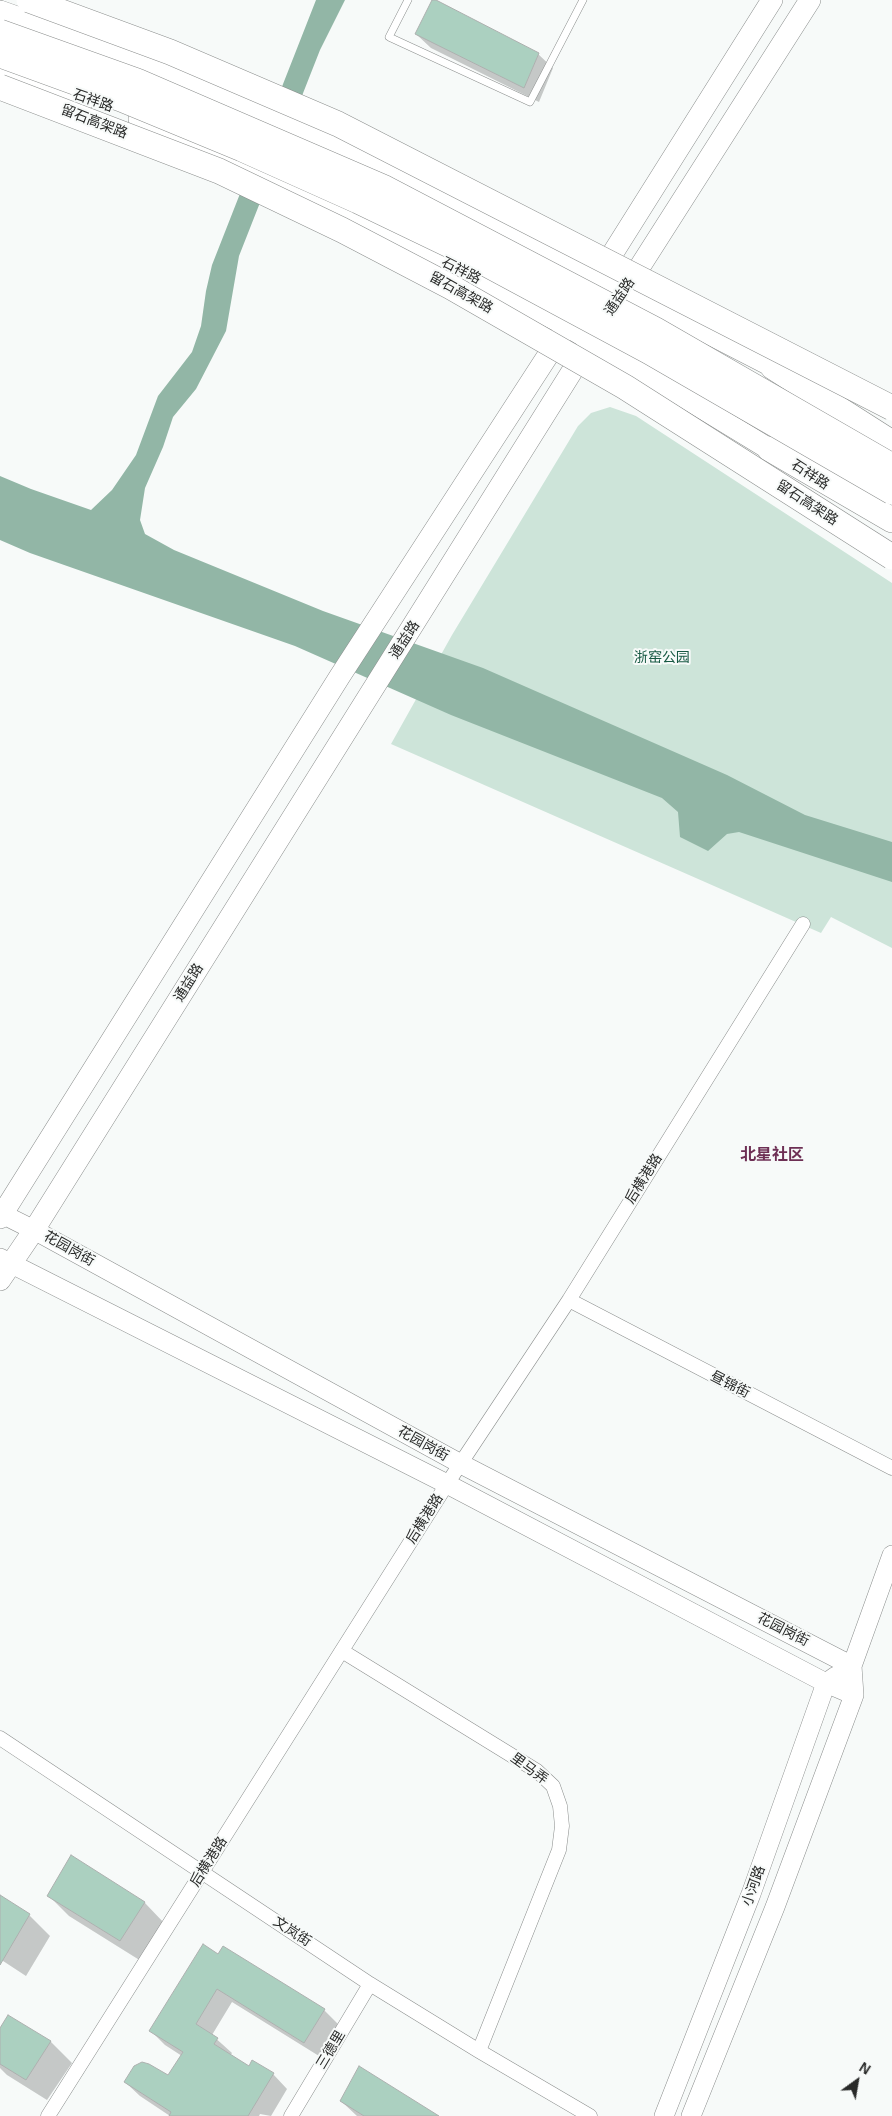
<!DOCTYPE html>
<html>
<head>
<meta charset="utf-8">
<style>
  body { margin:0 }
  #map { position:relative; width:892px; height:2116px; overflow:hidden; background:#f7faf9; font-family:Arial,sans-serif }
  canvas { display:block }
  .north { position:absolute; left:832px; top:2056px; width:50px; height:50px; -webkit-text-stroke:4px #f7faf9; paint-order:stroke; rotate:32deg; font-size:14px; font-weight:700; line-height:20px; text-align:center; color:#292a29 }
  .north::after { content:''; display:block; margin:auto; width:18px; height:22px; background:#292a29; clip-path:polygon(50% 0,100% 100%,50% 72%,0 100%) }
</style>
</head>
<body>
<div id="map">
<canvas width="892" height="2116"></canvas>
<div class="north">N</div>
</div>
<script>
const g = document.querySelector('canvas').getContext('2d');
g.lineJoin = 'round';
function paint(path, color) { g.fillStyle = color; g.fill(path, 'evenodd'); }
const shape = rows => new Path2D(rows.map(r => 'M' + r).join(''));
function stroke(path, color, width, dash) { g.strokeStyle = color; g.lineWidth = width; g.lineCap = dash ? 'butt' : 'round'; g.setLineDash(dash || []); g.stroke(path); }
function write(font, color, halo, rows, align = 'center') {
  g.font = font + ' Arial,"Noto Sans SC",sans-serif'; g.lineWidth = 4; g.setLineDash([]); g.textBaseline = 'middle'; g.strokeStyle = halo; g.fillStyle = color; for (const [text, x, y, turn = 0] of rows) {
    g.save(); g.translate(x, y); g.rotate((+turn || 0) * Math.PI / 180); g.textAlign = isNaN(turn) ? turn : align; if (halo) g.strokeText(text, 0, 0); g.fillText(text, 0, 0); g.restore();
  }
}
paint(shape([
  [610,407,636,416,892,583,892,948,831,917,821,933,391,744,452,635,578,426,591,413]
]), '#cde4d9');
paint(shape([
  [316,0,345,0,320,50,239,256,226,331,196,389,173,417,163,447,145,488,140,520,145,534,174,550,323,611,483,668,727,775,805,815,892,842,892,882,739,832,727,834,708,851,680,837,678,812,662,798,451,715,295,646,30,553,0,540,0,476,31,489,91,510,112,490,136,455,158,396,192,352,201,326,206,291,212,265]
]), '#92b6a6');
paint(shape([
  [416,34,538,54,553,68,539,102,431,48],
  [71,1857,145,1903,165,1924,141,1961,69,1916,48,1895],
  [0,1897,29,1915,50,1936,26,1976,0,1959],
  [218,1955,324,2010,338,2024,319,2056,232,2002,212,2035,232,2053,230,2056,249,2067,273,2074,287,2089,271,2116,260,2114,259,2116,170,2116,140,2096,125,2082,169,2077,182,2056,165,2045,151,2031],
  [8,2016,51,2042,72,2063,47,2100,7,2075,0,2068,0,2031],
  [341,2101,437,2116,357,2116]
]), '#0003');
const building = shape([
  [432,0,436,0,539,53,524,88,415,34,432,0],
  [71,1855,145,1902,120,1941,47,1896,71,1855],
  [0,1895,30,1914,0,1965,0,1895],
  [203,1944,218,1954,223,1946,325,2009,304,2043,217,1989,196,2024,218,2038,214,2044,249,2066,252,2060,274,2073,248,2116,169,2116,171,2112,124,2082,134,2066,142,2062,149,2064,168,2075,183,2052,149,2031,203,1944],
  [8,2015,51,2041,26,2080,0,2064,0,2028,8,2015],
  [359,2066,439,2116,364,2116,340,2101,359,2066]
]);
paint(building, '#abd0c0');
stroke(building, '#adb0af', 1);
const lane = shape([
  [408,0,389,37,530,102,583,0]
]);
const street = shape([
  [569,1300,892,1468],
  [342,1651,537,1771,553,1786,560,1806,562,1826,559,1850,479,2051],
  [0,1738,370,1984,479,2051,590,2116],
  [48,2116,447,1484,569,1300,803,924],
  [291,2116,370,1984]
]);
const secondary = shape([
  [0,1213,34,1230,461,1464,852,1666],
  [0,1258,447,1484,826,1683,854,1695],
  [664,2116,751,1894,826,1683,836,1676],
  [691,2116,775,1907,854,1695,852,1666,892,1555]
]);
const primary = shape([
  [0,11,161,68,301,129,433,192,787,374],
  [0,70,85,99],
  [139,119,404,242,567,326,784,458],
  [0,1218,340,676,567,326,772,0],
  [0,1280,34,1230,591,341,625,290,810,0]
]);
const highway = shape([
  [773,367,892,443],
  [770,449,892,520]
]);
stroke(lane, '#8b8e8d', 8);
stroke(street, '#8b8e8d', 15);
stroke(secondary, '#8b8e8d', 20);
stroke(primary, '#8b8e8d', 22);
stroke(highway, '#8b8e8d', 26);
stroke(lane, '#fff', 7);
stroke(street, '#fff', 14);
stroke(secondary, '#fff', 19);
stroke(primary, '#fff', 21);
stroke(highway, '#fff', 25);
const highwayBridge = shape([
  [29,0,170,52,338,124,892,408],
  [0,32,137,81,385,188,656,330,892,466],
  [0,55,121,99,242,149,358,201,462,251,648,351,892,492],
  [0,87,219,171,342,230,451,287,625,387,892,557]
]);
stroke(highwayBridge, '#8b8e8d', 26, []);
stroke(highwayBridge, '#fff', 25);
write('14px', '#292a29', '#f7faf9', [
  ["石祥路",93,101,19],
  ["留石高架路",94,122,21],
  ["石祥路",461,271,27],
  ["留石高架路",461,293,29],
  ["通益路",620,297,-56],
  ["石祥路",810,475,33],
  ["留石高架路",807,503,33],
  ["通益路",405,640,-57],
  ["通益路",189,983,-58],
  ["后横港路",644,1179,-58],
  ["花园岗街",69,1249,29],
  ["昼锦街",730,1385,27],
  ["花园岗街",423,1444,29],
  ["后横港路",425,1519,-58],
  ["花园岗街",783,1630,27],
  ["里马弄",529,1769,36],
  ["后横港路",209,1862,-58],
  ["小河路",754,1886,-70],
  ["文岚街",292,1932,33],
  ["三德里",331,2050,-59]
]);
write('14px', '#175943', '#f7faf9', [
  ["浙窑公园",662,658]
]);
write('bold 16px', '#6d2f54', '#f7faf9', [
  ["北星社区",772,1156]
]);
</script>
</body>
</html>
